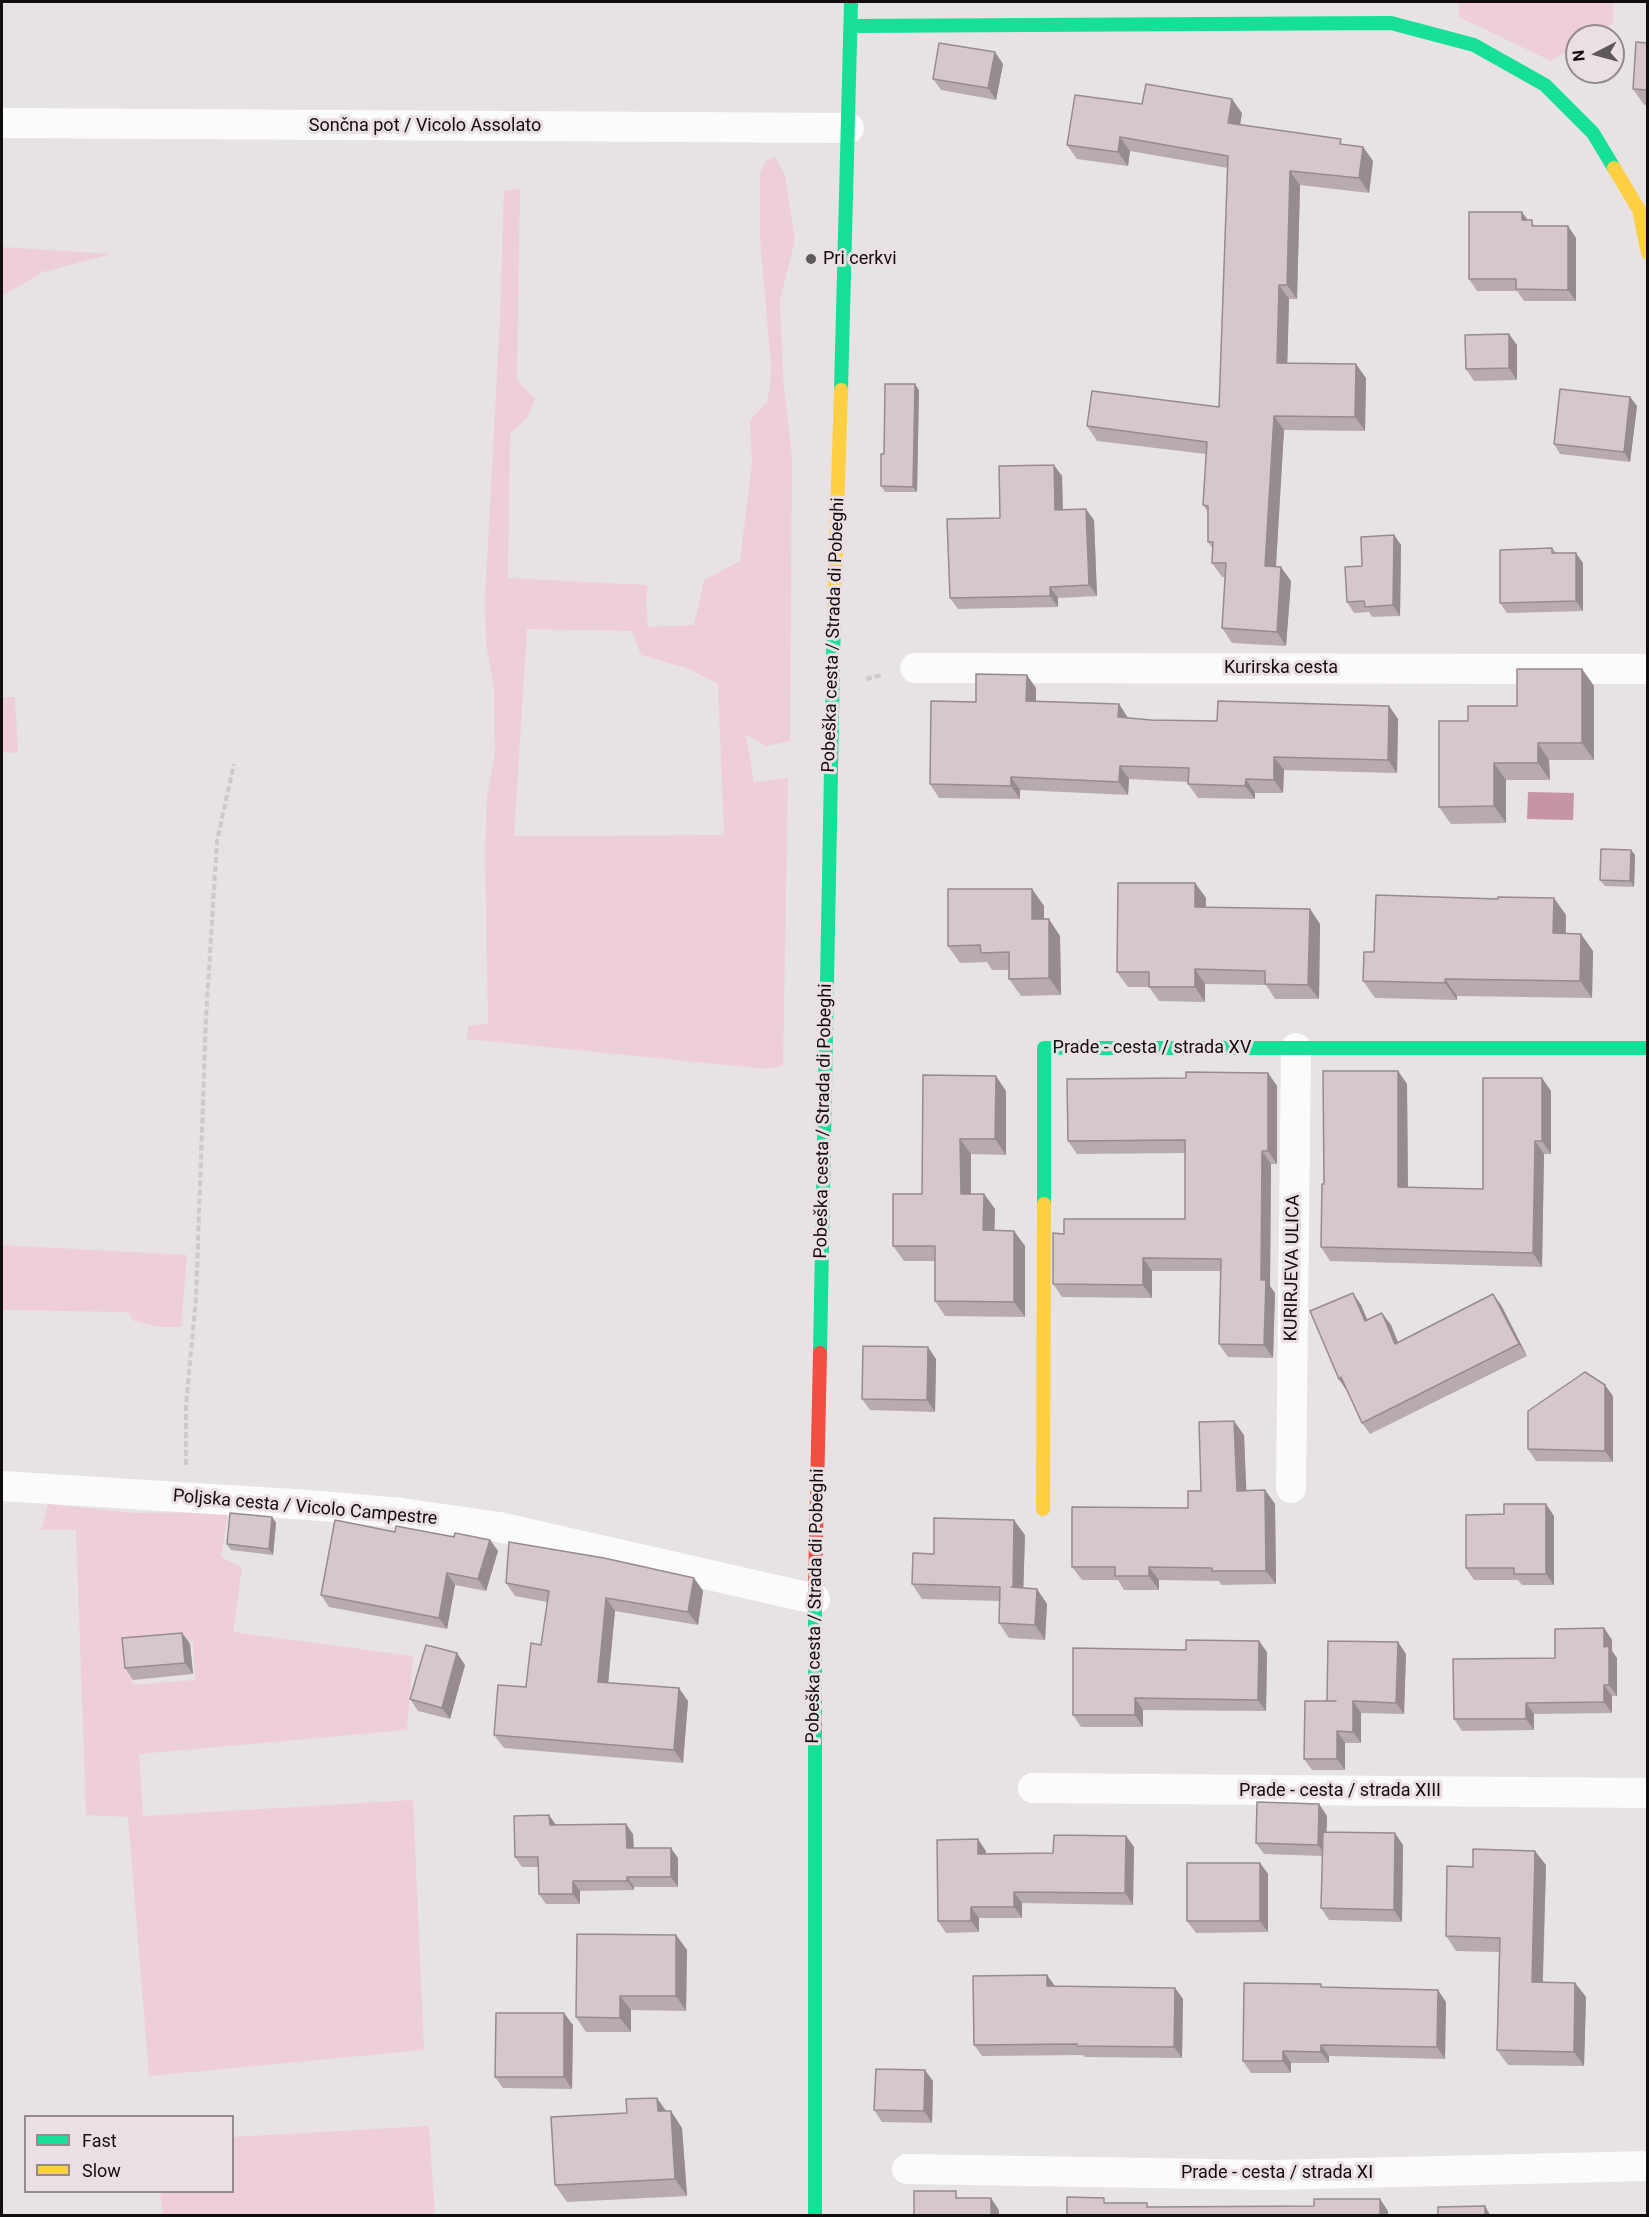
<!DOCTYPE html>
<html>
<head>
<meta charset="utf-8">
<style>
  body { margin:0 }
  #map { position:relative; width:1649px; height:2217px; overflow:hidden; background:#e7e2e3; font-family:Roboto,sans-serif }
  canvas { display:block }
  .frame { position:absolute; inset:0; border:3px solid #120e0f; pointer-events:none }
  .legend { position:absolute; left:24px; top:2115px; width:210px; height:78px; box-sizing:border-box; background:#eadfe2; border:2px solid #948b8e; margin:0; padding:8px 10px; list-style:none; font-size:18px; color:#120e0f }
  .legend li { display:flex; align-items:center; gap:12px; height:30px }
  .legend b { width:30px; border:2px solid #948b8e }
  .north { position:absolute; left:1565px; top:24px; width:60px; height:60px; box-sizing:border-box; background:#eadfe2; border:2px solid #948b8e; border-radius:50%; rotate:264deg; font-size:16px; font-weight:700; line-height:24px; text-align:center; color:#120e0f }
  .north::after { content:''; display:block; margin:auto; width:21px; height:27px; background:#5d5859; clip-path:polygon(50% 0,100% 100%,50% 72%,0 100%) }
</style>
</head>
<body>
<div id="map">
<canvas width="1649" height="2217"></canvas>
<div class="frame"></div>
<ul class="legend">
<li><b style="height:8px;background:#16e098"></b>Fast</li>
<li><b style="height:8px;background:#ffcf43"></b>Slow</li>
</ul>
<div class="north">N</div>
</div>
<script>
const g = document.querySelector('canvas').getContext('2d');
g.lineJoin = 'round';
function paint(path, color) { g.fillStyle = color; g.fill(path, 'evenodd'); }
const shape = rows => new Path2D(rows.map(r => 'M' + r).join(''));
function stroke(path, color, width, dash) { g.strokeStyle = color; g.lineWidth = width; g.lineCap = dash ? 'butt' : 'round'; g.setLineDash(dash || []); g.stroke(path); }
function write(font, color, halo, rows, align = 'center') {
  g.font = font + ' Roboto,sans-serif'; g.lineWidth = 6; g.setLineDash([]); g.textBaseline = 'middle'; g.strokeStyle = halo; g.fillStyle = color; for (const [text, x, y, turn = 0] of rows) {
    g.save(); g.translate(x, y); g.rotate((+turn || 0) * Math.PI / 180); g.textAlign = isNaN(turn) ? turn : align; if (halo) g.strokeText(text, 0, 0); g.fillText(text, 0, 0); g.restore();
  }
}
paint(shape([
  [1459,2,1613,2,1613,24,1590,36,1577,36,1577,45,1551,61,1459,17],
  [775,157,785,175,795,241,780,300,783,377,792,457,790,741,766,746,746,735,754,782,788,778,783,1066,766,1069,467,1039,468,1026,488,1024,485,852,487,796,495,754,494,688,486,643,485,597,500,320,504,191,520,188,517,380,535,399,528,417,510,434,508,578,648,585,646,600,648,627,694,625,704,580,740,561,752,463,750,420,767,402,770,387,771,364,760,239,760,172,767,160],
  [527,629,632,631,641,655,687,668,718,684,724,835,514,836],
  [2,247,3,247,111,254,43,272,2,296],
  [2,697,15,697,18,753,2,752],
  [2,1245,187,1255,181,1327,160,1327,134,1321,128,1312,2,1310],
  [48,1504,136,1513,228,1512,221,1557,242,1568,233,1632,413,1656,407,1730,139,1754,143,1816,413,1800,424,2050,149,2076,128,1817,86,1815,76,1530,41,1530],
  [193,1641,195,1680,132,1685,130,1648],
  [429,2126,435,2215,163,2215,160,2192,232,2192,233,2137]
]), '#eecfd8');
paint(shape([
  [1528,792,1574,793,1573,820,1527,819]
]), '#c595a4');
stroke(shape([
  [866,679,882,675],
  [186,1465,186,1405,196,1298,206,1017,217,841,234,764]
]), '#cccaca', 4, [6, 3]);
stroke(shape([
  [2,123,849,128],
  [915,668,1648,669],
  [2,1486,309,1505,401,1513,499,1527,815,1599],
  [1291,1488,1296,1048],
  [1033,1788,1648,1793],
  [907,2169,1272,2175,1648,2166]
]), '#fbfbfb', 30);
stroke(shape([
  [851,26,1391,23,1474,45,1545,85,1593,133,1614,168],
  [841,390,851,2],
  [1044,1204,1044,1048,1648,1048],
  [820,1353,834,612],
  [815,2216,815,1586]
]), '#16e098', 14);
stroke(shape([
  [1614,168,1639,210,1648,253],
  [834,612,841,390],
  [1043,1509,1044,1204]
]), '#ffcf43', 14);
stroke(shape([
  [815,1586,820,1353]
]), '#f24e42', 14);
paint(shape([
  [1647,43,1647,105,1644,105,1633,89],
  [1003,64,996,100,941,90,933,79],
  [1142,104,1242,113,1240,124,1345,145,1363,147,1373,161,1369,193,1300,185,1297,299,1289,299,1287,363,1366,378,1365,431,1284,430,1276,567,1291,581,1286,646,1232,643,1222,628,1225,577,1222,577,1212,563,1213,549,1208,542,1208,512,1203,505,1206,454,1097,441,1087,426,1219,407,1228,168,1130,151,1128,166,1077,159,1067,145],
  [1527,220,1536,226,1568,226,1576,238,1576,301,1524,301,1517,291,1477,291,1469,279],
  [1517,345,1517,380,1474,381,1466,369],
  [919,390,917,492,885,492,881,486,884,454],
  [1630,397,1637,406,1630,462,1560,454,1554,444],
  [1062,476,1063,510,1094,520,1097,596,1058,598,1058,607,958,609,950,598,1000,518],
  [1394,535,1401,545,1400,616,1372,617,1369,612,1354,613,1347,602,1362,566],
  [1552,548,1556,553,1583,563,1583,611,1507,613,1500,603],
  [1582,669,1594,686,1594,760,1549,760,1550,780,1506,780,1506,823,1451,824,1439,807,1468,721,1517,706],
  [1036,688,1036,701,1119,704,1128,718,1151,720,1217,721,1389,706,1398,719,1397,773,1284,770,1283,793,1255,793,1255,799,1198,798,1188,784,1188,782,1129,779,1128,795,1020,790,1020,799,939,798,930,784,976,702],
  [1631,850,1635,855,1634,887,1605,886,1600,880],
  [1195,883,1206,898,1206,907,1310,909,1320,924,1319,999,1275,999,1266,985,1205,984,1205,1002,1159,1001,1149,987,1128,987,1117,972],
  [1032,889,1044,906,1044,919,1060,936,1061,995,1021,996,1009,979,1009,970,992,970,987,962,960,963,948,946],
  [1566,915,1566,933,1593,951,1592,998,1457,996,1457,1000,1375,998,1363,981,1374,952],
  [1398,1071,1407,1084,1408,1187,1483,1189,1551,1091,1551,1154,1544,1154,1542,1267,1330,1261,1321,1247,1324,1184],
  [1268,1073,1277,1086,1277,1164,1271,1164,1270,1286,1275,1293,1273,1358,1228,1357,1219,1344,1221,1271,1152,1271,1152,1298,1062,1297,1053,1284,1064,1234,1185,1219,1185,1153,1077,1154,1068,1141,1186,1078],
  [923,1075,1006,1091,1006,1155,971,1154,971,1194,984,1194,995,1209,994,1230,1014,1231,1025,1246,1025,1317,945,1316,935,1301,935,1261,904,1261,893,1246,922,1194],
  [1361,1305,1367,1320,1391,1325,1398,1343,1501,1305,1527,1356,1370,1434,1362,1423,1347,1391,1339,1379],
  [936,1359,935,1412,870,1410,862,1399],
  [1613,1396,1613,1462,1536,1461,1528,1449],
  [1244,1435,1246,1491,1265,1490,1275,1504,1276,1584,1221,1585,1219,1581,1159,1580,1159,1590,1124,1590,1118,1580,1082,1580,1072,1567,1188,1508],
  [1554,1516,1554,1585,1522,1585,1518,1580,1474,1580,1466,1568],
  [272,1517,276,1523,273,1555,231,1550,227,1544],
  [395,1532,490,1540,498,1551,486,1591,455,1585,447,1629,329,1607,321,1595],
  [1025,1535,1023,1588,1037,1589,1047,1604,1045,1640,1009,1638,999,1623,1000,1601,922,1599,912,1584,934,1554],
  [694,1578,703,1591,698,1625,615,1611,608,1683,688,1701,683,1763,504,1748,494,1735,526,1687,541,1645,547,1602,515,1596,506,1583],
  [1604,1628,1612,1640,1612,1651,1617,1658,1617,1696,1612,1696,1612,1713,1534,1714,1534,1730,1462,1731,1454,1719],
  [182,1633,190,1644,193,1674,133,1680,125,1668],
  [1267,1652,1266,1711,1143,1710,1143,1727,1081,1727,1073,1715],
  [1406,1654,1404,1714,1361,1713,1361,1743,1345,1743,1345,1770,1312,1770,1304,1759,1327,1701],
  [465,1665,450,1719,418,1711,410,1699],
  [1319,1804,1327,1816,1326,1832,1403,1845,1402,1922,1329,1920,1321,1908,1323,1856,1264,1854,1256,1843],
  [556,1825,633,1834,634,1848,678,1858,678,1887,634,1887,634,1890,580,1891,580,1904,546,1904,539,1894,538,1867,522,1867,515,1857],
  [1126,1836,1134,1847,1133,1905,1022,1903,1022,1918,979,1918,979,1932,946,1933,938,1921,986,1851,986,1854,1053,1853],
  [1260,1863,1268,1874,1268,1932,1196,1933,1187,1921],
  [1546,1865,1543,1982,1575,1983,1586,1997,1584,2066,1508,2065,1497,2050,1499,1952,1456,1951,1446,1936,1473,1867],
  [676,1935,687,1950,686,2011,631,2010,631,2032,586,2032,576,2017],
  [1047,1975,1055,1987,1175,1988,1183,1999,1182,2058,1085,2057,1083,2055,982,2056,974,2045],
  [1323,1987,1446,2002,1445,2059,1329,2056,1329,2063,1291,2063,1291,2073,1251,2073,1243,2061],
  [573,2025,572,2089,503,2088,495,2077],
  [933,2081,932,2123,882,2122,874,2110],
  [682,2128,687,2196,567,2202,555,2185]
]), '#b8abaf');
paint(shape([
  [995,52,1003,64,996,100,988,88],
  [1232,99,1242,113,1238,137,1228,123],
  [1120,137,1130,151,1128,166,1118,152],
  [1363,147,1373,161,1369,193,1359,178],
  [1290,171,1300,185,1297,299,1287,285],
  [1522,212,1530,223,1522,220],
  [1568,226,1576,238,1576,301,1568,290],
  [1279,285,1289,299,1287,377,1277,363],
  [1509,334,1517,345,1517,380,1509,368],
  [1356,364,1366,378,1365,431,1355,417],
  [915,384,919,390,917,492,913,487],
  [1630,397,1637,406,1630,462,1624,452],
  [1274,416,1284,430,1275,580,1265,566],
  [1054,465,1062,476,1063,522,1055,510],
  [1086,509,1094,520,1097,596,1089,585],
  [1394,535,1401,545,1400,616,1393,605],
  [1576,553,1583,563,1583,611,1576,601],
  [1281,567,1291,581,1286,646,1277,632],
  [1050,587,1058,598,1058,607,1050,596],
  [1582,669,1594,686,1594,760,1582,743],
  [1027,675,1036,688,1036,714,1026,701],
  [1119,704,1128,718,1118,717],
  [1389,706,1398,719,1397,773,1388,760],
  [1538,743,1549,760,1550,780,1538,763],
  [1274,757,1284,770,1283,793,1274,780],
  [1494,763,1506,780,1506,823,1494,806],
  [1120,766,1129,779,1128,795,1119,782],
  [1011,777,1020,790,1020,799,1011,786],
  [1246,779,1255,793,1255,799,1245,786],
  [1631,850,1635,855,1634,887,1630,881],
  [1195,883,1206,898,1205,922,1195,907],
  [1032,889,1044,906,1044,936,1032,919],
  [1554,898,1566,915,1565,950,1553,933],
  [1310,909,1320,924,1319,999,1308,985],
  [1049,919,1060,936,1061,995,1049,978],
  [1581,934,1593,951,1592,998,1580,981],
  [1195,969,1205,984,1205,1002,1195,987],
  [1445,979,1457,996,1457,1000,1445,983],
  [1398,1071,1407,1084,1408,1200,1398,1187],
  [1268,1073,1277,1086,1277,1164,1268,1151],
  [996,1076,1006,1091,1006,1155,995,1139],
  [1542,1078,1551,1091,1551,1154,1542,1141],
  [960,1139,971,1154,971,1209,961,1194],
  [1535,1141,1544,1154,1542,1267,1533,1253],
  [1262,1151,1271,1164,1270,1286,1275,1293,1273,1358,1264,1345,1261,1280],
  [984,1194,995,1209,994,1245,983,1230],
  [1014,1231,1025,1246,1025,1317,1014,1302],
  [1143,1258,1152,1271,1152,1298,1143,1285],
  [1353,1293,1361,1305,1373,1333,1365,1321],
  [1493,1294,1501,1305,1527,1356,1519,1344],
  [1382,1313,1391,1325,1403,1355,1395,1344],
  [928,1347,936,1359,935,1412,927,1400],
  [1341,1377,1347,1391,1339,1379],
  [1605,1385,1613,1396,1613,1462,1605,1451],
  [1234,1421,1244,1435,1247,1504,1237,1491],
  [1265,1490,1275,1504,1276,1584,1266,1571],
  [1546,1504,1554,1516,1554,1585,1546,1574],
  [272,1517,276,1523,273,1555,269,1549],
  [1014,1520,1025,1535,1023,1602,1013,1587],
  [490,1540,498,1551,486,1591,478,1579],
  [1149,1567,1159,1580,1159,1590,1149,1576],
  [447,1573,455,1585,447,1629,439,1618],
  [694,1578,703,1591,698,1625,688,1612],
  [1037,1589,1047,1604,1045,1640,1035,1625],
  [606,1598,615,1611,607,1695,598,1682],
  [1604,1628,1612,1640,1612,1651,1617,1658,1617,1696,1609,1685,1604,1647],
  [182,1633,190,1644,193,1674,185,1663],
  [1259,1641,1267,1652,1266,1711,1258,1700],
  [1398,1642,1406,1654,1404,1714,1396,1703],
  [457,1653,465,1665,450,1719,442,1708],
  [1604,1685,1612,1696,1612,1713,1604,1702],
  [679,1688,688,1701,683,1763,674,1750],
  [1135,1698,1143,1710,1143,1727,1135,1715],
  [1353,1701,1361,1713,1361,1743,1353,1732],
  [1526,1703,1534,1714,1534,1730,1526,1719],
  [1337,1731,1345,1743,1345,1770,1337,1759],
  [1319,1804,1327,1816,1326,1856,1318,1845],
  [549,1815,556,1825,550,1825],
  [626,1824,633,1834,634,1858,627,1848],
  [1395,1833,1403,1845,1402,1922,1394,1910],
  [1126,1836,1134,1847,1133,1905,1125,1893],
  [978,1839,986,1851,986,1865,978,1854],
  [671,1848,678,1858,678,1887,671,1877],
  [1535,1851,1546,1865,1542,1997,1532,1982],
  [1260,1863,1268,1874,1268,1932,1260,1921],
  [627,1877,634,1887,634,1890,627,1881],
  [573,1881,580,1891,580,1904,573,1894],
  [1014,1892,1022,1903,1022,1918,1014,1907],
  [971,1907,979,1918,979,1932,971,1921],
  [676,1935,687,1950,686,2011,676,1996],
  [1047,1975,1055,1986,1055,1998,1047,1986],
  [1575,1983,1586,1997,1584,2066,1574,2052],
  [1175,1988,1183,1999,1182,2058,1174,2047],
  [1438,1990,1446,2002,1445,2059,1437,2047],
  [620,1996,631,2010,631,2032,620,2018],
  [564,2013,573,2025,572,2089,564,2077],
  [1321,2045,1329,2056,1329,2063,1321,2052],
  [1283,2051,1291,2063,1291,2073,1283,2061],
  [925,2070,933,2081,932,2123,924,2111],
  [657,2098,669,2115,658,2111],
  [671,2111,682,2128,687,2196,675,2179],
  [991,2198,999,2210,999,2216,991,2216],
  [1380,2199,1388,2211,1388,2216,1380,2216],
  [1485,2206,1491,2216,1485,2216]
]), '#968b8e');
const building = shape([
  [1636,42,1647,43,1647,90,1633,89,1636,42],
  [939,43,995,52,988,88,933,79,939,43],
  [1146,84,1232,99,1228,123,1341,139,1340,144,1363,147,1359,178,1290,171,1287,285,1279,285,1277,363,1356,364,1355,417,1274,416,1265,566,1281,567,1277,632,1222,628,1226,563,1212,563,1213,542,1208,542,1208,506,1203,505,1207,442,1087,426,1092,391,1219,407,1228,156,1120,137,1118,152,1067,145,1075,95,1142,104,1146,84],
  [1469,212,1522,212,1522,220,1532,220,1532,226,1568,226,1568,290,1516,289,1516,279,1469,279,1469,212],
  [1509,334,1509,368,1466,369,1465,335,1509,334],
  [885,384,915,384,913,487,881,486,881,454,884,454,885,384],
  [1560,389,1630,397,1624,452,1554,444,1560,389],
  [1054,465,1055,510,1086,509,1089,585,1050,587,1050,596,950,598,947,519,1000,518,999,466,1054,465],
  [1394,535,1393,605,1365,607,1364,601,1347,602,1345,567,1362,566,1361,537,1394,535],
  [1552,548,1552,553,1576,553,1576,601,1500,603,1500,550,1552,548],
  [1517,669,1582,669,1582,743,1538,743,1538,763,1494,763,1494,806,1439,807,1439,721,1468,721,1468,706,1517,706,1517,669],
  [976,674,1027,675,1026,701,1119,704,1118,717,1151,720,1217,721,1218,701,1389,706,1388,760,1274,757,1274,780,1246,779,1245,786,1188,784,1189,768,1120,766,1119,782,1011,777,1011,786,930,784,931,701,976,702,976,674],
  [1601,849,1631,850,1630,881,1600,880,1601,849],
  [1118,883,1195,883,1195,907,1310,909,1308,985,1265,984,1265,971,1195,969,1195,987,1149,987,1149,972,1117,972,1118,883],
  [948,889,1032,889,1032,919,1049,919,1049,978,1009,979,1009,952,981,953,980,945,948,946,948,889],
  [1376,895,1498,899,1498,897,1554,898,1553,933,1581,934,1580,981,1445,979,1445,983,1363,981,1364,952,1374,952,1376,895],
  [1323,1071,1398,1071,1398,1187,1483,1189,1483,1078,1542,1078,1542,1141,1535,1141,1533,1253,1321,1247,1322,1184,1324,1184,1323,1071],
  [1186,1072,1268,1073,1268,1151,1262,1151,1261,1280,1266,1280,1264,1345,1219,1344,1221,1259,1143,1258,1143,1285,1053,1284,1053,1233,1064,1234,1064,1219,1185,1219,1185,1140,1068,1141,1067,1079,1186,1078,1186,1072],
  [923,1075,996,1076,995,1139,960,1139,961,1194,984,1194,983,1230,1014,1231,1014,1302,935,1301,935,1246,893,1246,893,1194,922,1194,923,1075],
  [1353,1293,1365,1321,1382,1313,1395,1344,1493,1294,1519,1344,1362,1423,1341,1377,1339,1379,1310,1311,1353,1293],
  [863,1346,928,1347,927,1400,862,1399,863,1346],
  [1585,1372,1605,1385,1605,1451,1528,1449,1528,1411,1585,1372],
  [1234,1421,1237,1491,1265,1490,1266,1571,1212,1571,1212,1568,1149,1567,1149,1576,1115,1576,1115,1567,1072,1567,1072,1507,1188,1508,1188,1491,1201,1491,1199,1422,1234,1421],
  [1504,1504,1546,1504,1546,1574,1514,1574,1514,1568,1466,1568,1466,1515,1504,1514,1504,1504],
  [230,1513,272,1517,269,1549,227,1544,230,1513],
  [934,1518,1014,1520,1013,1587,1011,1587,1037,1589,1035,1625,999,1623,1000,1587,912,1584,913,1553,934,1554,934,1518],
  [335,1520,395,1532,396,1526,454,1537,455,1533,490,1540,478,1579,447,1573,439,1618,321,1595,335,1520],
  [509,1542,604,1558,694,1578,688,1612,606,1598,598,1682,679,1688,674,1750,494,1735,498,1685,526,1687,531,1643,541,1645,549,1591,506,1583,509,1542],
  [1604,1628,1604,1647,1609,1646,1609,1685,1604,1685,1604,1702,1526,1703,1526,1719,1454,1719,1453,1659,1555,1658,1555,1629,1604,1628],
  [182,1633,185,1663,125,1668,122,1638,182,1633],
  [1186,1640,1259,1641,1258,1700,1135,1698,1135,1715,1073,1715,1073,1648,1186,1650,1186,1640],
  [1328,1641,1398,1642,1396,1703,1353,1701,1353,1732,1337,1731,1337,1759,1304,1759,1305,1701,1336,1701,1327,1701,1328,1641],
  [426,1645,457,1653,442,1708,410,1699,426,1645],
  [1257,1802,1319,1804,1318,1845,1256,1843,1257,1802],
  [549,1815,550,1825,626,1824,627,1848,671,1848,671,1877,627,1877,627,1881,573,1881,573,1894,539,1894,538,1857,515,1857,514,1816,549,1815],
  [1323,1832,1395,1833,1394,1910,1321,1908,1323,1832],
  [1054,1835,1126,1836,1125,1893,1014,1892,1014,1907,971,1907,971,1921,938,1921,937,1840,978,1839,978,1854,1053,1853,1054,1835],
  [1473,1849,1535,1851,1532,1982,1575,1983,1574,2052,1497,2050,1500,1938,1446,1936,1447,1866,1473,1867,1473,1849],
  [1187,1863,1260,1863,1260,1921,1187,1921,1187,1863],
  [577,1934,676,1935,676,1996,620,1996,620,2018,576,2017,577,1934],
  [1047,1975,1047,1986,1175,1988,1174,2047,1077,2046,1077,2044,974,2045,973,1976,1047,1975],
  [1244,1983,1321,1984,1321,1987,1438,1990,1437,2047,1321,2045,1321,2052,1283,2051,1283,2061,1243,2061,1244,1983],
  [496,2013,564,2013,564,2077,495,2077,496,2013],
  [876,2069,925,2070,924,2111,874,2110,876,2069],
  [657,2098,658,2111,671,2111,675,2179,555,2185,551,2117,627,2113,626,2099,657,2098],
  [914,2191,956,2191,956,2198,991,2198,991,2216,914,2216,914,2191],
  [1067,2197,1104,2198,1104,2203,1147,2203,1147,2207,1314,2206,1314,2199,1380,2199,1380,2216,1067,2216,1067,2197],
  [1485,2206,1485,2216,1438,2216,1438,2207,1485,2206]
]);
paint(building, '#d6c7cb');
stroke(building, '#968b8e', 1.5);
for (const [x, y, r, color] of [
  [811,259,6,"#5d5859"]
]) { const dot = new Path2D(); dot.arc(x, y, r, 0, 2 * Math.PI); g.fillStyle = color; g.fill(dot); stroke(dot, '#eadfe2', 2); }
write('18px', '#120e0f', '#eadfe2', [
  ["Sončna pot / Vicolo Assolato",425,126],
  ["Pobeška cesta / Strada di Pobeghi",834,635,-88],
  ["Kurirska cesta",1281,668],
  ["Prade - cesta / strada XV",1152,1048],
  ["Pobeška cesta / Strada di Pobeghi",824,1121,-89],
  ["KURIRJEVA ULICA",1293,1268,-89],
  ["Poljska cesta / Vicolo Campestre",305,1508,5],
  ["Pobeška cesta / Strada di Pobeghi",816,1606,-89],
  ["Prade - cesta / strada XIII",1340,1791],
  ["Prade - cesta / strada XI",1277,2173]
]);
write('18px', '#120e0f', '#eadfe2', [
  ["Pri cerkvi",823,259]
], 'left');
</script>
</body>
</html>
